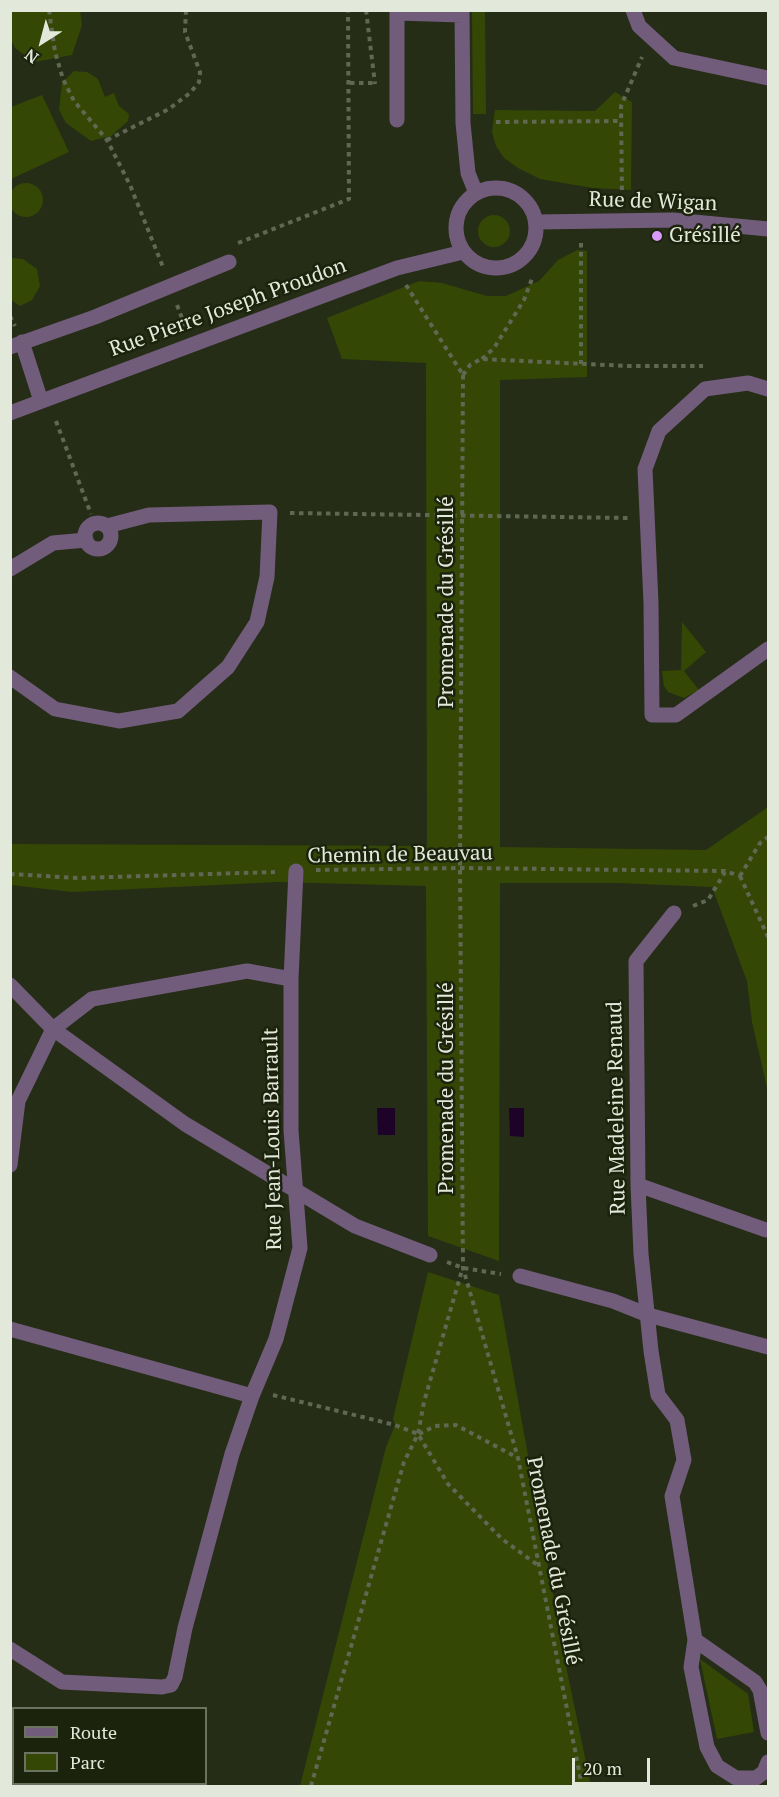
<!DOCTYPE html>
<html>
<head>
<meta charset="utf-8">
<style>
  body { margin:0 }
  #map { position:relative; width:779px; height:1797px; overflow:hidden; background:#252d16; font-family:"PT Serif",serif }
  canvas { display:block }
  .frame { position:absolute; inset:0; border:12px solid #e3e9da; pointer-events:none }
  .legend { position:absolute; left:12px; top:1707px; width:195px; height:78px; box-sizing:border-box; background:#1b230d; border:2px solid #6b725f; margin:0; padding:8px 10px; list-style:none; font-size:18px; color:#e3e9da }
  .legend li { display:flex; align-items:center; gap:12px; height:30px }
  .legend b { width:30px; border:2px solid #6b725f }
  .north { position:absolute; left:12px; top:12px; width:60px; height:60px; -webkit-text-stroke:4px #1b230d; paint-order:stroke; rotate:216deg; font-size:16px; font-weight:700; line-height:24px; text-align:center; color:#e3e9da }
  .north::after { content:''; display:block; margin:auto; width:21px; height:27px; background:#e3e9da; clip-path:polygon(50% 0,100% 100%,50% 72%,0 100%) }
  .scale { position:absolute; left:572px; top:1758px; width:78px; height:27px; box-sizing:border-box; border:3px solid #e3e9da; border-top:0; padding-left:8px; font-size:18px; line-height:21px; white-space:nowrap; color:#e3e9da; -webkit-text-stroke:4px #1b230d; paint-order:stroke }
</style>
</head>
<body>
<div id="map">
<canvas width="779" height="1797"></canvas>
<div class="frame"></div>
<ul class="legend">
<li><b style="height:8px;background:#725c7c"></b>Route</li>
<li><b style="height:16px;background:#354705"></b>Parc</li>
</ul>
<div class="north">N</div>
<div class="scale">20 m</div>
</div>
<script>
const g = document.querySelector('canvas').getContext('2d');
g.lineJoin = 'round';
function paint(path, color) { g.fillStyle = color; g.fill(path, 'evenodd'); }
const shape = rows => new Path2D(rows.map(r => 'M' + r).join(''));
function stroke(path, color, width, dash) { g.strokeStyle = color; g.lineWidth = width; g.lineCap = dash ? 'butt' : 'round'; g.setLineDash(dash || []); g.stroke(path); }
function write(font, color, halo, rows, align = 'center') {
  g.font = font + ' "PT Serif",serif'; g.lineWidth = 5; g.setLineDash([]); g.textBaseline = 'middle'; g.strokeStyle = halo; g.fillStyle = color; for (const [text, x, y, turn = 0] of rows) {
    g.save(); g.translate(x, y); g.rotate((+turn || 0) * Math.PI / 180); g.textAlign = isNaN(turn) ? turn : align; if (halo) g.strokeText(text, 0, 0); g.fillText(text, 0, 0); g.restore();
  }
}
paint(shape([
  [10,11,80,11,82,25,72,55,35,62,15,48,11,40],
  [472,11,485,11,486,114,473,114],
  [74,71,87,72,98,79,105,97,114,93,119,106,129,114,128,121,111,136,91,141,66,123,59,110,62,83],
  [615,92,632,102,631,190,593,188,540,179,518,168,504,158,496,146,492,132,495,110,595,111],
  [42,95,69,152,11,179,11,107],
  '9 200a17 17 0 1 1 34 0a17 17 0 1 1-34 0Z',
  '478 231a16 16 0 1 1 32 0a16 16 0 1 1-32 0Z',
  [577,250,587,251,587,377,500,380,500,847,706,850,768,807,768,1092,752,1022,747,981,712,887,619,883,500,883,499,1261,428,1236,426,886,277,882,72,892,11,885,11,844,427,846,426,363,342,359,327,318,419,281,442,283,487,296,506,296,539,281,558,260],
  [11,258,23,259,37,269,40,286,32,300,20,306,11,300],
  [682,622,706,652,684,671,699,690,684,698,668,692,664,686,662,671,681,670],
  [428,1272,499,1295,566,1666,591,1786,300,1786,386,1447,395,1425,393,1419],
  [700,1659,748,1694,754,1732,717,1739]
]), '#354705');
paint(shape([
  [377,1108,395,1108,395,1135,378,1135],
  [509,1108,524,1108,524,1137,510,1136]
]), '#1c0327');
stroke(shape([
  [49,10,55,52,63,79,74,101,107,140,130,185,163,267],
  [366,10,375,84],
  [350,83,374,83],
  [496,122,621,121],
  [107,140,169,109,190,93,199,82,200,72,185,32,186,10],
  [622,199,621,106,642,57],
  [238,243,349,199,348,10],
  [581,243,581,364],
  [406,285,463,375],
  [177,305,185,326],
  [10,316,15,326],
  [482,359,494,348,524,300,533,276],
  [463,375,460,868,463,1268,518,1458,582,1786],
  [463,375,470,365,481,359,628,366,703,366],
  [56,421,91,514],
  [290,513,628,518],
  [316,870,460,868,725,871,740,876],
  [10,874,78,878,275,872],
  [740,876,768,937],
  [740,876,760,843,768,837],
  [693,906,708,900,725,872],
  [447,1262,463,1268,501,1274],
  [273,1395,395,1425,418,1434,448,1484,502,1539,539,1566],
  [419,1434,435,1426,456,1425,518,1458],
  [311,1786,404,1462,418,1434,424,1402,462,1270]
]), '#606753', 4, [4.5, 4.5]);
stroke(shape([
  [397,10,397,13,462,15],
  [462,10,463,123,468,173,476,193],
  [633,10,639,26,674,58,768,78],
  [397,120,397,13],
  '456 228a40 40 0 1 1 80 0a40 40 0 1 1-80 0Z',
  [536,222,673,220,768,229],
  [22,342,41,401],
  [10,347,95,317,229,262],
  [768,389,748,383,705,389,659,431,645,469,651,603,652,715,676,715,768,649],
  [10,413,397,268,463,252],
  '85 536a13 13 0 1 1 26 0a13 13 0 1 1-26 0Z',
  [10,569,53,543,86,540],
  [10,677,55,709,119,721,178,711,228,667,257,622,267,577,270,512,149,515,107,526],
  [674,913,636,961,638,1185,641,1254,651,1351,658,1395,677,1420,684,1460,672,1496,695,1640,691,1667,707,1747,717,1766,736,1778,756,1778,764,1772,768,1762],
  [291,979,296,871],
  [10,985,53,1029,185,1124,355,1226,430,1255],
  [10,1165,18,1101,53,1029,92,999,247,971,291,979,291,1130,300,1248,276,1339,252,1396,232,1454,185,1628,175,1677,171,1685,162,1687,62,1682,10,1649],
  [638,1185,766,1230],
  [520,1276,613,1301,648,1315,768,1347],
  [10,1329,252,1396],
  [695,1640,755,1682,760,1690,768,1733]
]), '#725c7c', 15);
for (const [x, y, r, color] of [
  [657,236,6,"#d99af7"]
]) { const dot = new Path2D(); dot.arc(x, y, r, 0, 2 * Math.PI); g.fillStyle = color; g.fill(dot); stroke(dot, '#1b230d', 2); }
write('21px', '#e3e9da', '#1b230d', [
  ["Rue de Wigan",653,202,2],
  ["Rue Pierre Joseph Proudon",228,308,-20],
  ["Promenade du Grésillé",447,602,-90],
  ["Chemin de Beauvau",400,855,-1],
  ["Promenade du Grésillé",447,1088,-90],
  ["Rue Madeleine Renaud",617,1108,-91],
  ["Rue Jean-Louis Barrault",273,1139,-91],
  ["Promenade du Grésillé",553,1561,79]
]);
write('21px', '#e3e9da', '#1b230d', [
  ["Grésillé",669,236]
], 'left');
</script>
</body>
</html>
